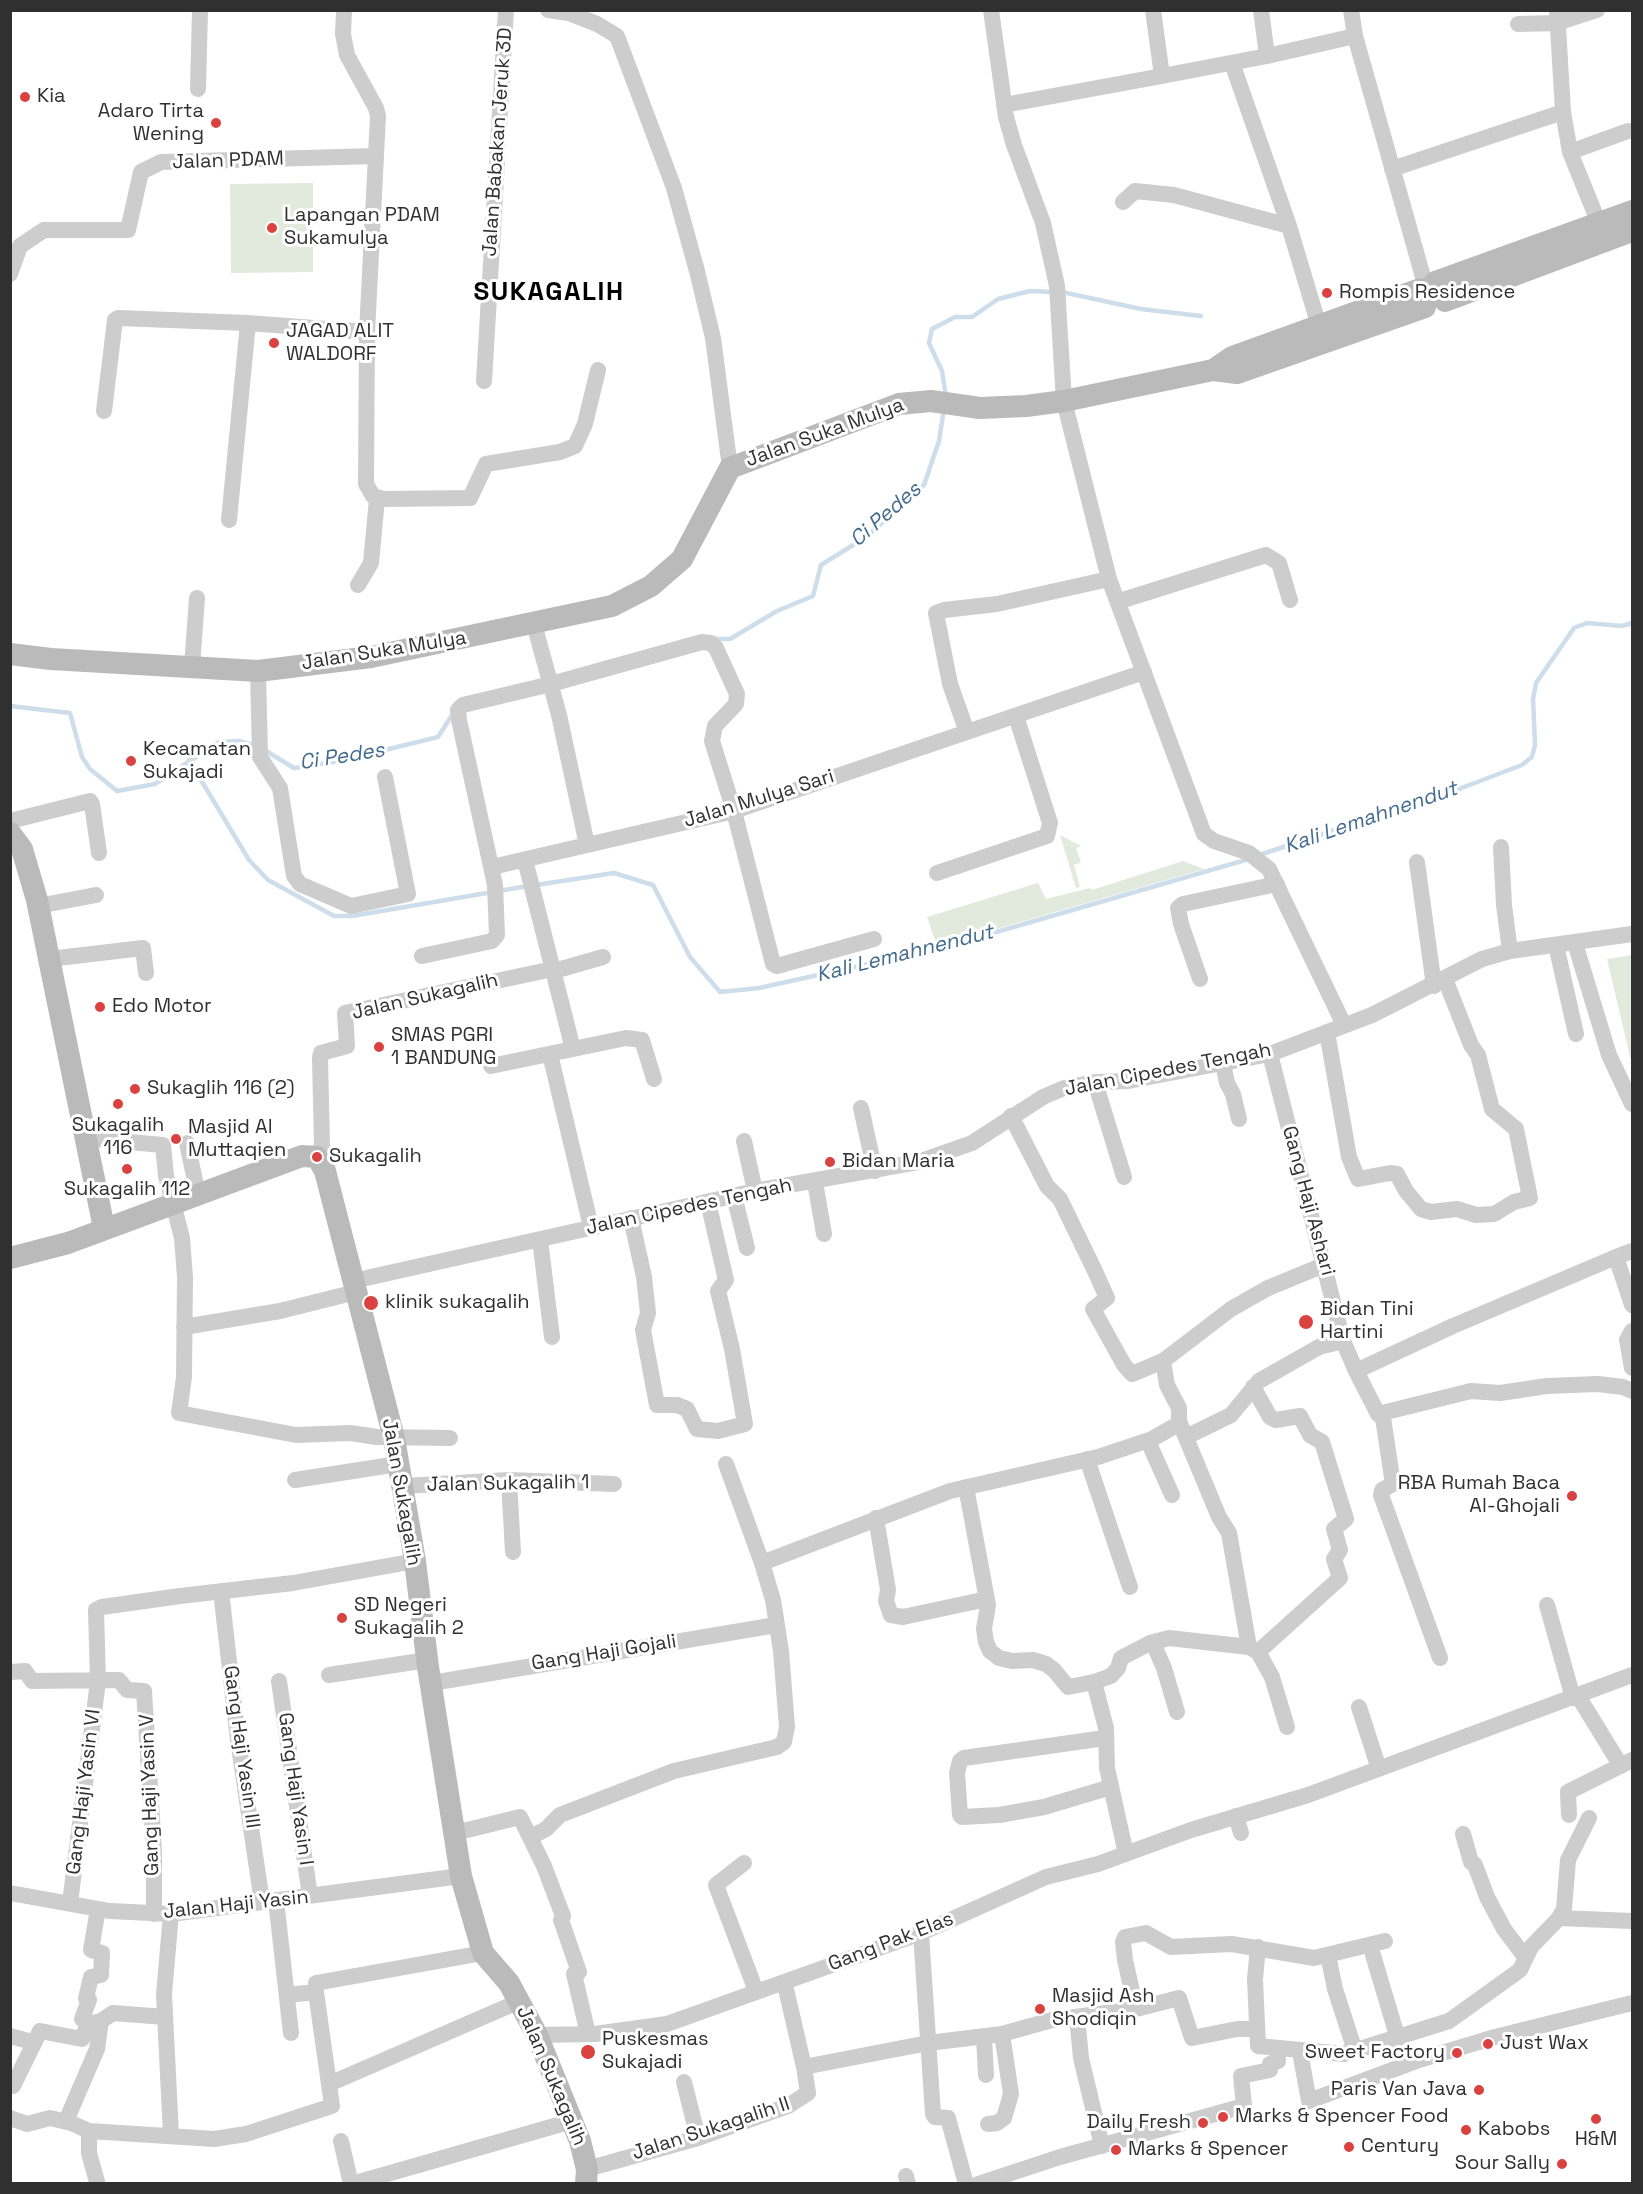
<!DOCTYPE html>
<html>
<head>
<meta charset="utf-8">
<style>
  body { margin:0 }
  #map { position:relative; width:1643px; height:2194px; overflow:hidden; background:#fff; font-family:"Space Grotesk",sans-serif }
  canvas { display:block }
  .frame { position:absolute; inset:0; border:12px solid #303030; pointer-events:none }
</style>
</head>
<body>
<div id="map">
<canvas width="1643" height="2194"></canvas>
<div class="frame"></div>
</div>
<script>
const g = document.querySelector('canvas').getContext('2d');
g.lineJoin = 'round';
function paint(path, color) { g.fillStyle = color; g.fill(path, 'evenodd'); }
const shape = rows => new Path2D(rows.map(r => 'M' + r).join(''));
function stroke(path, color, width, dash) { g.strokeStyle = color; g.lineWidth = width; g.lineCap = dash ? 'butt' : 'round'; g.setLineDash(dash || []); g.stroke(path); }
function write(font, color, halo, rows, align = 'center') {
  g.font = font + ' "Space Grotesk",sans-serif'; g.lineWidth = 6; g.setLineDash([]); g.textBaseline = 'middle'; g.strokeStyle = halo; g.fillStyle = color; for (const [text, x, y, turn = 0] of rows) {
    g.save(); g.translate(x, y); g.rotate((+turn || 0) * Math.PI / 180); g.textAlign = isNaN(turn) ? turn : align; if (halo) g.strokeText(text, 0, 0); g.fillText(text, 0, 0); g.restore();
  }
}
paint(shape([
  [313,183,313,272,231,273,230,184],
  [1060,835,1081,846,1076,848,1081,862,1074,865,1080,887,1076,888],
  [1183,861,1204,869,937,946,927,917,1038,883,1046,899,1090,888,1092,890],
  [1632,955,1632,1065,1607,959]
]), '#e2e9dd');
stroke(shape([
  [1062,292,1141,309,1201,316],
  [946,397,942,371,929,343,932,329,955,317,972,317,998,299,1030,291,1053,292],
  [715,639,730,639,777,611,813,596,821,565,866,537,924,485,939,441,944,408],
  [10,706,70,713,82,757,90,769,117,791,155,784,219,742,239,741,255,746],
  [263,749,294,768,340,761,438,737,454,712],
  [189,760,249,860,268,880,334,916,352,916,528,886],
  [1259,855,1459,789,1522,765,1532,757,1535,745,1533,699,1536,683,1574,628,1587,623,1622,626,1632,623],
  [536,885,614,873,653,885,690,957,720,992,759,988,941,948,1249,859]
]), '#cdddea', 4.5);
stroke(shape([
  [344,10,343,34,347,55,376,108,378,116,367,332,366,484,373,496,384,499,470,498,486,464,560,452,575,446,585,424,598,370],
  [548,10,569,13,597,24,617,36,674,188,697,271,713,338,730,468],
  [991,10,1006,117,1014,145,1043,223,1057,286,1064,401,1109,579,1204,834,1214,841,1249,853,1269,869,1344,1025],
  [1153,10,1162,76,1267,56,1355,36],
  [1261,10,1267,56],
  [1351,10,1355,36,1425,284],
  [1557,10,1563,112,1570,152,1602,231],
  [1518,24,1557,23,1597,10],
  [1232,63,1289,226,1322,336],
  [198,89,200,10],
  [1004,105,1162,76],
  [1570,152,1628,131],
  [1392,169,1563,112],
  [1123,202,1135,191,1174,195,1289,226],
  [10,274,20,246,44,230,128,230,141,172,161,162,376,156],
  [484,381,506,10],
  [104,411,115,320,118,318,248,323,367,332],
  [229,520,248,323],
  [358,585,371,563,377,499],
  [1120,601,1266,555,1279,563,1290,600],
  [534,624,559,715,587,845,734,811,1144,672],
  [192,667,197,598],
  [258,671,260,757,280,788,294,876,300,884,351,906,408,894,385,777],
  [967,732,950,684,936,613,944,610,997,604,1109,579],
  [10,821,90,801,92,804,99,853],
  [1501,847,1504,905,1510,951],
  [525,860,573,1049],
  [1417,862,1434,986],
  [492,867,587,845],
  [937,873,1047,836,1050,823,1016,716],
  [38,906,96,895],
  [1575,943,1609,1055,1632,1104],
  [1556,945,1576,1034],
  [422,956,492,941,497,935,495,885,459,720,458,710,463,705,551,684,702,642,711,643,716,648,737,694,736,704,715,726,712,741,734,811,773,964,777,966,874,939],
  [49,959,143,948,146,973],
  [554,971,603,957],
  [1200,979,1181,924,1178,908,1183,904,1277,884],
  [1327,1032,1349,1157,1358,1179,1390,1173,1397,1174,1406,1191,1421,1209,1431,1212,1457,1209,1476,1215,1494,1214,1514,1202,1530,1198,1516,1129,1492,1109,1478,1055,1471,1045,1445,979],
  [550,1054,591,1227],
  [1270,1054,1343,1341,1356,1371,1378,1414,1383,1418,1393,1484,1382,1490,1381,1495,1440,1658],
  [1223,1063,1227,1083,1233,1094,1239,1119],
  [491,1066,626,1038,642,1040,654,1079],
  [1095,1082,1124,1177],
  [861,1108,875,1171],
  [1011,1116,1047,1186,1060,1199,1094,1269,1107,1298,1093,1309,1124,1365,1132,1374,1163,1361],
  [85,1138,163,1145,166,1176,182,1238,185,1277,184,1377,179,1413,296,1435,350,1433,377,1437,450,1438],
  [744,1141,755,1191],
  [187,1143,198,1195],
  [317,1157,322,1145,320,1058,321,1053,347,1046,345,1013,553,969],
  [815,1182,824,1234],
  [734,1196,747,1248],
  [631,1218,644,1277,648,1313,643,1330,657,1405,677,1405,687,1409,697,1429,718,1431,745,1424,732,1349,718,1291,726,1280,708,1202],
  [540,1240,552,1337],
  [1616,1257,1632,1251],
  [353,1281,755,1191,918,1162,972,1143,1043,1097,1064,1088,1095,1082,1128,1081,1270,1054,1372,1015,1482,959,1510,951,1632,934],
  [184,1327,280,1311,356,1292],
  [1632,1331,1627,1340,1632,1368],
  [1356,1371,1453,1326,1616,1257,1632,1305],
  [1253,1387,1270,1417,1276,1420,1300,1416,1310,1435,1322,1442,1346,1519,1334,1529,1340,1550,1334,1559,1340,1578,1258,1652],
  [1378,1414,1471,1391,1500,1393,1547,1386,1598,1384,1623,1387,1632,1391],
  [1186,1437,1231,1415,1259,1381,1319,1347,1343,1341],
  [1148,1441,1172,1495],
  [1087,1459,1130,1587],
  [726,1464,762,1563],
  [295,1480,398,1464],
  [509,1480,513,1552],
  [403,1486,509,1480,614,1484],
  [966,1487,988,1605,984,1629,986,1642,990,1651,999,1658,1012,1661,1033,1660,1046,1664,1054,1670,1068,1687,1094,1682,1111,1676,1118,1668,1121,1658,1150,1643,1169,1638,1249,1647],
  [876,1518,888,1590,886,1601,891,1615,903,1617,987,1599],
  [221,1591,238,1740,262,1902],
  [1547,1605,1573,1698],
  [1153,1643,1164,1668,1177,1712],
  [10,1672,25,1671,32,1681,119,1680,127,1690,144,1691,154,1851,154,1914],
  [329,1675,427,1660],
  [279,1681,310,1896],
  [1094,1682,1106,1728,1107,1768,1126,1854],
  [432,1683,776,1625],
  [1578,1696,1621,1766],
  [1359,1707,1379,1769],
  [1287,1727,1272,1677,1258,1652,1249,1647,1229,1533,1219,1517,1179,1421,1179,1408,1167,1385,1163,1361,1231,1309,1268,1288,1324,1265],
  [1105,1738,964,1758,960,1761,957,1773,960,1815,962,1817,999,1815,1044,1807,1111,1787],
  [1569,1815,1568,1792,1632,1760],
  [1236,1816,1241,1833],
  [455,1833,520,1817,544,1866,563,1916,561,1920,579,1972,574,1974,588,2034],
  [1463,1834,1471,1862,1475,1865,1487,1897,1504,1929,1525,1957],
  [531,1837,546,1829,560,1815,674,1771,777,1747,784,1742,787,1727,781,1651,773,1600,762,1563,950,1491,1098,1457,1152,1439,1180,1423],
  [744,1863,716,1885,756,1991],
  [10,1893,110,1911,171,1914,461,1876],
  [276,1900,291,2033],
  [70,1903,98,1681,96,1610,102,1607,180,1596,293,1583,415,1561],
  [1559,1918,1632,1921],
  [921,1933,933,2114,935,2117,948,2118,966,2184],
  [1258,1947,1255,1979,1258,2046,1344,2054,1449,2021,1520,1970,1531,1947,1559,1918,1564,1909,1568,1860,1589,1818],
  [1328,1955,1335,1989,1355,2051],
  [1373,1955,1398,2039],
  [786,1989,804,2067,928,2043,1002,2034,1052,2020,1136,2009,1125,1960,1123,1942,1125,1937,1146,1933,1171,1947,1232,1944,1314,1958,1385,1941],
  [287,1995,316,1992,316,1983,483,1953],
  [1136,2009,1179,1998,1192,2038,1237,2029,1257,2029],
  [1077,2017,1081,2058,1102,2146],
  [88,2024,82,2019,89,2000,86,1998,91,1977,101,1975,102,1953,91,1950,98,1909],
  [537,2035,595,2034,667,2024,921,1933,1046,1877,1098,1864,1191,1830,1308,1795,1632,1675],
  [10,2036,32,2042],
  [984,2037,986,2075],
  [1300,2052,1309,2101,1419,2060,1495,2037,1632,2003],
  [684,2082,698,2138],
  [329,2084,520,2001],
  [13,2086,40,2031,82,2039,88,2024,101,2021,113,2013,165,2017],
  [10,2118,27,2124,50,2118,71,2123,89,2131,214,2139,246,2134,332,2106,316,1992],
  [66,2121,97,2049,101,2021],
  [988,2124,997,2123,1004,2118,1011,2094,1002,2034],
  [89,2131,89,2153,97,2182],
  [171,2135,164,1994,171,1914],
  [341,2141,351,2184],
  [587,2169,698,2138,788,2106,808,2093,804,2067],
  [906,2176,908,2184],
  [352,2184,572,2121],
  [978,2184,1060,2157,1244,2106,1241,2076,1270,2070,1270,2064,1278,2061,1277,2049]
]), '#cdcdcd', 16);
stroke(shape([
  [1435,282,1632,211],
  [1445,301,1632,231],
  [1213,370,1232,357,1420,289],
  [10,654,51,659,258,671,371,657,612,606,651,586,682,559,730,468,899,404,931,401,980,408,1026,406,1064,401,1213,370,1237,373,1425,307],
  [10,833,22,849,37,900,104,1228],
  [10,1258,68,1243,302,1156,317,1157,325,1171,394,1438,415,1561,428,1667,461,1876,483,1953,509,1983,537,2035,580,2141,587,2169,586,2184]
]), '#bababa', 22);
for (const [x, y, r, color] of [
  [25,97,6,"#da4240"],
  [216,123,6,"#da4240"],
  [272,228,6,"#da4240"],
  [1327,293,6,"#da4240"],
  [274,343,6,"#da4240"],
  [131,761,6,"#da4240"],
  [100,1007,6,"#da4240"],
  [379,1047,6,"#da4240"],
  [135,1089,6,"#da4240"],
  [118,1104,6,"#da4240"],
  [176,1139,6,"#da4240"],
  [317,1157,6,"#da4240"],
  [830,1162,6,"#da4240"],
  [127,1169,6,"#da4240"],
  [371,1303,8,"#da4240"],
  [1306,1322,8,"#da4240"],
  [1572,1496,6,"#da4240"],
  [342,1618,6,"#da4240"],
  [1040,2009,6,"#da4240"],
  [1488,2044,6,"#da4240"],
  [588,2052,8,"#da4240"],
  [1457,2053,6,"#da4240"],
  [1479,2090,6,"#da4240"],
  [1223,2117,6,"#da4240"],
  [1596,2119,6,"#da4240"],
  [1203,2123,6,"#da4240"],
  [1466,2130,6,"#da4240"],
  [1349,2147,6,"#da4240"],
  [1116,2150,6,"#da4240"],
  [1562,2164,6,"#da4240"]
]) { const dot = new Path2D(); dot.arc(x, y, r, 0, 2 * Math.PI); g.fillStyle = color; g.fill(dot); stroke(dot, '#fff', 2); }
write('20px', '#303030', '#fff', [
  ["Kia",37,97],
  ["Adaro Tirta",204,112,"right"],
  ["Wening",204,135,"right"],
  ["Lapangan PDAM",284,216],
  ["Sukamulya",284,239],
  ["Rompis Residence",1339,293],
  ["JAGAD ALIT",286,332],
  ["WALDORF",286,355],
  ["Kecamatan",143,750],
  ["Sukajadi",143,773],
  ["Edo Motor",112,1007],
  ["SMAS PGRI",391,1036],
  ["1 BANDUNG",391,1059],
  ["Sukaglih 116 (2)",147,1089],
  ["Sukagalih",118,1126,"center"],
  ["116",118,1149,"center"],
  ["Masjid Al",188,1128],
  ["Muttaqien",188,1151],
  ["Sukagalih",329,1157],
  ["Bidan Maria",842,1162],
  ["Sukagalih 112",127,1190,"center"],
  ["klinik sukagalih",385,1303],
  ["Bidan Tini",1320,1310],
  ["Hartini",1320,1333],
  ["RBA Rumah Baca",1560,1484,"right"],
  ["Al-Ghojali",1560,1507,"right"],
  ["SD Negeri",354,1606],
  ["Sukagalih 2",354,1629],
  ["Masjid Ash",1052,1997],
  ["Shodiqin",1052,2020],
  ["Puskesmas",602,2040],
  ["Sukajadi",602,2063],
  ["Just Wax",1500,2044],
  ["Sweet Factory",1445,2053,"right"],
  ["Paris Van Java",1467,2090,"right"],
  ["Marks & Spencer Food",1235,2117],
  ["Daily Fresh",1191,2123,"right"],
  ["Kabobs",1478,2130],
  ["H&M",1596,2140,"center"],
  ["Century",1361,2147],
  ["Marks & Spencer",1128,2150],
  ["Sour Sally",1550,2164,"right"]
], 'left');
write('20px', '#303030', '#fff', [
  ["Jalan Babakan Jeruk 3D",498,142,-86],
  ["Jalan PDAM",228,161,-2],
  ["Jalan Suka Mulya",825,433,-20],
  ["Jalan Suka Mulya",384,651,-9],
  ["Jalan Mulya Sari",759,799,-17],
  ["Jalan Sukagalih",425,997,-13],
  ["Jalan Cipedes Tengah",1168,1070,-11],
  ["Gang Haji Ashari",1308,1201,75],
  ["Jalan Cipedes Tengah",689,1207,-12],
  ["Jalan Sukagalih 1",508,1484,-1],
  ["Jalan Sukagalih",401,1492,80],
  ["Gang Haji Gojali",604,1653,-9],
  ["Gang Haji Yasin III",241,1747,82],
  ["Gang Haji Yasin I",295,1789,82],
  ["Gang Haji Yasin VI",84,1792,-83],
  ["Gang Haji Yasin V",150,1795,-92],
  ["Jalan Haji Yasin",236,1905,-6],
  ["Gang Pak Elas",891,1942,-21],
  ["Jalan Sukagalih",551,2076,67],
  ["Jalan Sukagalih II",711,2129,-18]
]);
write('italic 21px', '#436b8e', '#fff', [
  ["Ci Pedes",886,515,-41],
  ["Ci Pedes",342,757,-9],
  ["Kali Lemahnendut",1371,818,-19],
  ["Kali Lemahnendut",905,954,-14]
]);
g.letterSpacing = '1.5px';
write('bold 26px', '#000', '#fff', [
  ["SUKAGALIH",549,293]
]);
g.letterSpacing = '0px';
</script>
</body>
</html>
